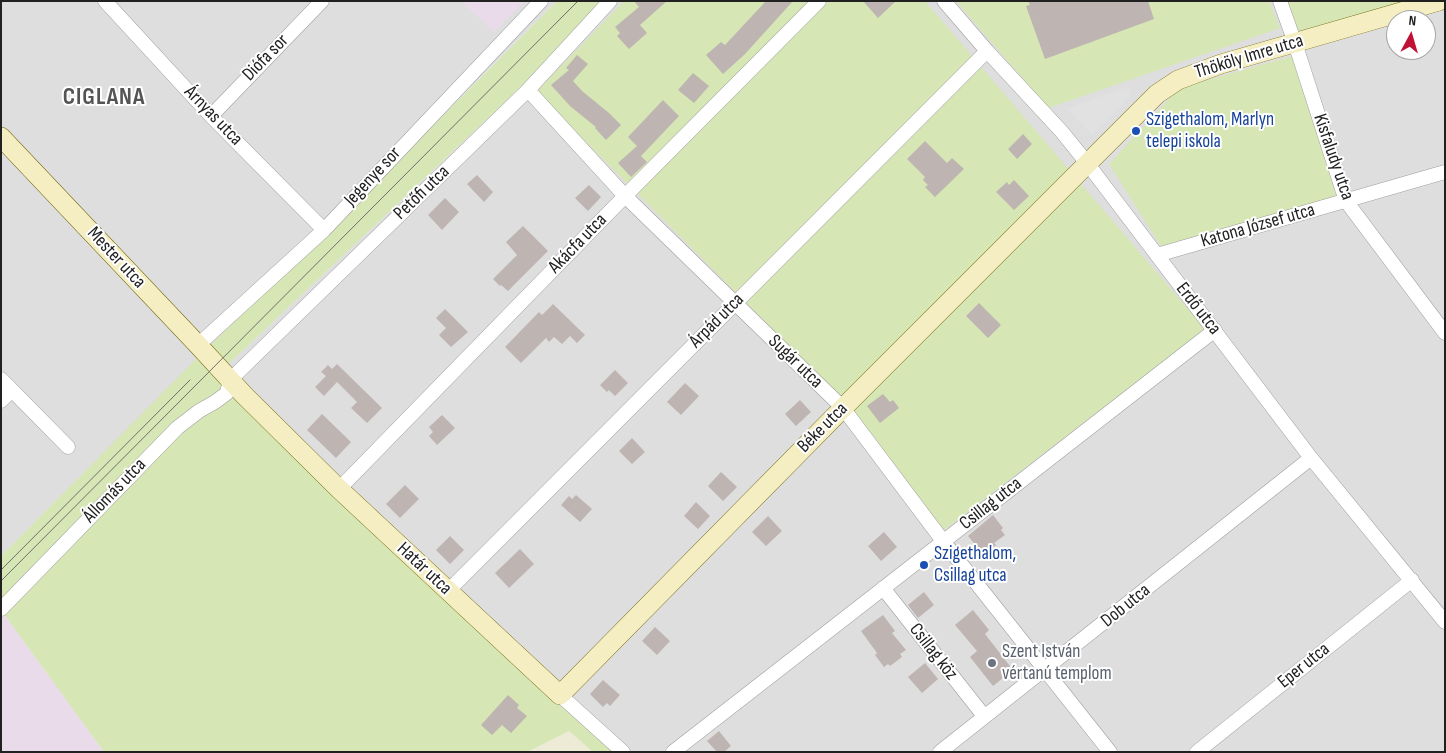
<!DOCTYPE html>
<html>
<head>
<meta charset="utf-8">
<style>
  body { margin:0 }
  #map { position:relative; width:1446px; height:753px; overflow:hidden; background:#f1ede9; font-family:"Sofia Sans Condensed",sans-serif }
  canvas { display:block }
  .frame { position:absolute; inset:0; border:2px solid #212121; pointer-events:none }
  .north { position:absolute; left:1386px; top:10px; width:50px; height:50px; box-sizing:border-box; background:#fff; border:1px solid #a6a6a6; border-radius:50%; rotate:6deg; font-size:14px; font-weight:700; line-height:20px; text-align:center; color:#212121 }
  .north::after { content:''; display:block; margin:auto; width:18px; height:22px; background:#c01234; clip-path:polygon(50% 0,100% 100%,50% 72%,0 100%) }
</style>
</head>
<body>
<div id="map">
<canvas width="1446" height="753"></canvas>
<div class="frame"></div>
<div class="north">N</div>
</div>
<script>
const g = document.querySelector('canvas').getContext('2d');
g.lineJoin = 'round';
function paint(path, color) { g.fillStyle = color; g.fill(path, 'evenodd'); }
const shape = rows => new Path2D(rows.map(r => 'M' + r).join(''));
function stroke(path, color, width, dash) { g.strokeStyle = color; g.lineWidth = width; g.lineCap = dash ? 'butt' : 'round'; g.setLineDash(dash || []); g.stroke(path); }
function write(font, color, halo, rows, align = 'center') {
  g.font = font + ' "Sofia Sans Condensed",sans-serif'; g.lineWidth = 4; g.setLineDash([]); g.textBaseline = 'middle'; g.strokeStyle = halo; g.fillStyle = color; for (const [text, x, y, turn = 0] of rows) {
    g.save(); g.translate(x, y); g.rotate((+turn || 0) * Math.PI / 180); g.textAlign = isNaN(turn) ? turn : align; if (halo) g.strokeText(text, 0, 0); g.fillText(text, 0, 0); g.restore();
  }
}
paint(shape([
  [1,1,557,1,1,556],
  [602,1,1445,1,1445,752,614,752,218,374,527,81],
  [1396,20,1426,20,1426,50,1396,50]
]), '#dfdede');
paint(shape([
  [461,1,524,1,494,32],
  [1,610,86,727,104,752,1,752]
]), '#e9dbe9');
paint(shape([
  [569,731,593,752,527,752]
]), '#edead6');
paint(shape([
  [557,1,602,1,527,81,218,374,614,752,593,752,569,731,527,752,104,752,1,610,1,556,203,352,332,227],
  [624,1,925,1,1205,329,944,530,841,398,536,92],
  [956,1,1269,1,1280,28,1048,108],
  [1280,1,1439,1,1295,43],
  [1293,56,1337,197,1161,246,1109,164,1179,88]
]), '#d6e6b4');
paint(shape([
  [1128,87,1131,95,1092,135,1067,108]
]), '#e1e1e1');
paint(shape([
  [634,1,667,1,640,25,647,33,629,49,617,36,620,33,615,27,639,7],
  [766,1,793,1,745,54,723,74,706,55,721,42,725,45],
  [863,1,896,1,878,18],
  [1028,1,1148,1,1154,19,1045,59,1026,6,1030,5],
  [577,55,588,64,573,81,582,91,609,113,621,125,606,140,595,128,596,127,570,106,551,85,569,70,566,68],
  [693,73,709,86,694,103,678,90],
  [663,100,679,116,641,156,647,162,631,177,618,163,637,146,628,137],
  [1023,134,1032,144,1017,159,1008,149],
  [925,141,947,163,952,158,964,169,935,197,925,187,928,185,923,180,925,177,907,159],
  [477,175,493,192,484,202,467,184],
  [1014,180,1029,196,1014,210,996,192,1007,182,1009,185],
  [589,185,601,197,588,211,575,198],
  [445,198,459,212,442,230,428,215],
  [523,226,548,251,508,291,501,285,500,286,493,279,517,255,506,242],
  [979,303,1001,325,988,338,966,316],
  [553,304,585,335,577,343,570,336,562,344,554,337,549,342,546,338,521,363,505,347,539,312,542,315],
  [445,309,468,332,451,347,439,335,446,328,436,318],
  [337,364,382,408,367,423,351,408,357,402,337,382,324,396,315,387,326,376,321,372,328,365,332,369],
  [615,370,628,383,615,396,609,390,607,392,600,385],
  [685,383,699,396,681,415,667,402],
  [883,394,890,402,893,400,899,408,880,423,867,406],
  [800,400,811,412,796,426,785,414],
  [322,414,351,442,336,458,307,430],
  [442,415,455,428,437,445,429,436,433,432,429,427],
  [632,438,645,452,632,464,619,451],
  [721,472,737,487,723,501,708,486],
  [405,485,419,499,400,518,386,504],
  [576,495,592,509,580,522,561,505,569,496,572,499],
  [696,502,710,516,698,529,684,516],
  [993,515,1003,528,1001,530,1005,535,994,543,996,545,984,555,968,536],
  [768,516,782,531,766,546,752,532],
  [884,532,897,547,881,561,868,546],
  [450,536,464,550,450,564,436,550],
  [520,549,534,564,509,588,495,573],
  [924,592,934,605,918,618,908,605],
  [973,610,989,630,985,634,1013,670,993,686,970,657,977,651,955,625],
  [883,615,895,631,892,633,906,650,900,654,902,657,890,666,888,664,884,667,875,655,877,653,861,631],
  [655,627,670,641,657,655,642,641],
  [925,663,938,679,922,693,908,677],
  [603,680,620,695,610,706,607,703,603,707,590,694],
  [508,695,519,705,517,708,527,716,511,733,502,725,492,735,481,725],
  [719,731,731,746,724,752,717,752,707,741]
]), '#beb5b2');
const street = shape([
  [105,1,211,116,324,230],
  [944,1,987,51,1062,132,1087,163,1311,458,1445,622],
  [1280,1,1295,43,1346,201,1445,333],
  [528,90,625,196,843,408,943,541,1110,752],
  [211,116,322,1],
  [1157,255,1445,172],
  [198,345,324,230,541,1],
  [1,379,68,447],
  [1,401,12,390],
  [339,489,625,196,819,1],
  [883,588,984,716],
  [448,591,987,51],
  [1,609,177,428,199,411,215,402,227,393,230,380,528,90,610,1],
  [560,695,623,752],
  [673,752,1215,330],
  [940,752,1311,458],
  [1197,752,1412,580]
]);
const secondary = shape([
  [1,137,198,345,244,395,339,489,560,695,843,408,1157,94,1178,80,1221,64,1439,1]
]);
stroke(street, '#9e9e9e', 15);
stroke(secondary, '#71690f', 20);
stroke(street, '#fff', 14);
stroke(secondary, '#f5eec3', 19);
stroke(shape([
  [1,570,190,380],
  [1,581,578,1]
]), '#6f6f6f', 1);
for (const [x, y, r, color] of [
  [1136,131,5,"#1a4fb4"],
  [924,565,5,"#1a4fb4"],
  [992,663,5,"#6b7280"]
]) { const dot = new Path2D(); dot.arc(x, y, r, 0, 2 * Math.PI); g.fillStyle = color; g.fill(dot); stroke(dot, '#fff', 2); }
write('19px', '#212121', '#fff', [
  ["Thököly Imre utca",1249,57,-17],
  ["Diófa sor",266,58,-46],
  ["Árnyas utca",213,116,46],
  ["Kisfaludy utca",1333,157,71],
  ["Jegenye sor",373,177,-47],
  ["Petőfi utca",422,193,-44],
  ["Katona József utca",1258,226,-16],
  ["Akácfa utca",578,244,-46],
  ["Mester utca",116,258,47],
  ["Erdő utca",1198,309,52],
  ["Árpád utca",717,321,-45],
  ["Sugár utca",795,362,44],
  ["Béke utca",823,428,-45],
  ["Állomás utca",115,491,-46],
  ["Csillag utca",991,504,-38],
  ["Határ utca",424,569,43],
  ["Dob utca",1126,606,-39],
  ["Csillag köz",933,652,52],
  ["Eper utca",1304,666,-39]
]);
write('19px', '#164399', '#fff', [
  ["Szigethalom, Marlyn",1146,120],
  ["telepi iskola",1146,142],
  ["Szigethalom,",934,554],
  ["Csillag utca",934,576]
], 'left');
write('19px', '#5b616d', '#fff', [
  ["Szent István",1002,652],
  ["vértanú templom",1002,674]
], 'left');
g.letterSpacing = '1px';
write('bold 24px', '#545454', '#fff', [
  ["CIGLANA",104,98]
]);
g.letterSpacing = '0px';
</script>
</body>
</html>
